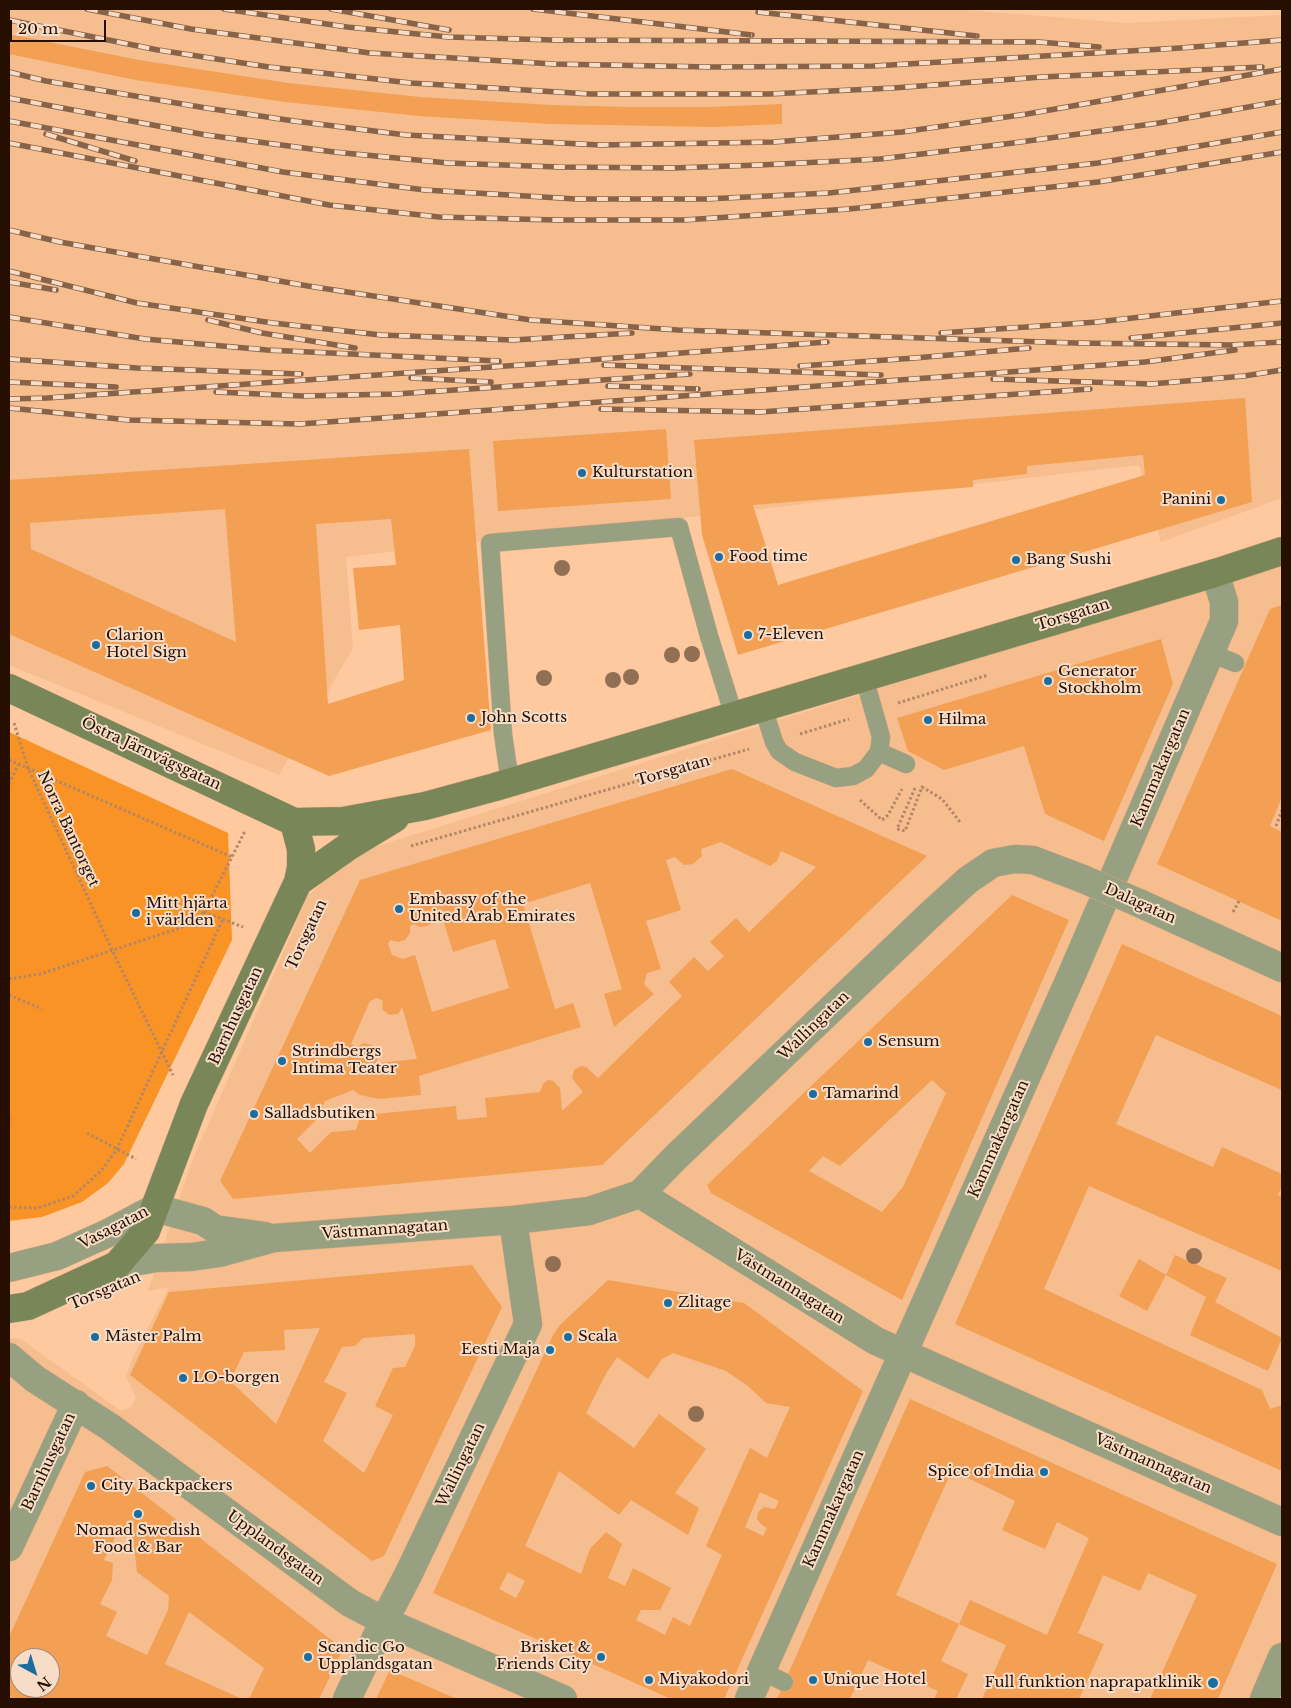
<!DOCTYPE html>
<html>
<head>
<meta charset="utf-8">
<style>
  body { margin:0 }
  #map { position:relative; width:1291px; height:1708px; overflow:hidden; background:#fec99f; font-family:"Libre Baskerville",serif }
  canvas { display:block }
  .frame { position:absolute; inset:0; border:10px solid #260f00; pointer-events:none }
  .north { position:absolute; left:10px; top:1648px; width:50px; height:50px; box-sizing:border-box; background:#f7ddc8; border:1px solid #a38b78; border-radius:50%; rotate:141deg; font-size:14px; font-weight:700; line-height:20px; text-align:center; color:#260f00 }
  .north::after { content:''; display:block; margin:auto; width:18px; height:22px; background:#1a6d9e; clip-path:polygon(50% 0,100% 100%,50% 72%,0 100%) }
  .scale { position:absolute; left:10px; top:20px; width:96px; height:22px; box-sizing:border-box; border:2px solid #260f00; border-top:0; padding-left:6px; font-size:15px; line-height:18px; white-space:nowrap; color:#260f00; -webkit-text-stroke:4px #f7ddc8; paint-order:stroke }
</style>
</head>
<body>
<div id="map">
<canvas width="1291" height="1708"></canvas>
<div class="frame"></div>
<div class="north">N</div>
<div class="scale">20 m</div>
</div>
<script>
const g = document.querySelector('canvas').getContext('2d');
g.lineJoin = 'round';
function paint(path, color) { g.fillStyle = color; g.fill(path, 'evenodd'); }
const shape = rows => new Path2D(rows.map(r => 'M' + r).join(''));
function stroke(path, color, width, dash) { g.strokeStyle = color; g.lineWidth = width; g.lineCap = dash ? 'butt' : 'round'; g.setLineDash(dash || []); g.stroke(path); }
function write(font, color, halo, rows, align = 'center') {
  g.font = font + ' "Libre Baskerville",serif'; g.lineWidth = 4; g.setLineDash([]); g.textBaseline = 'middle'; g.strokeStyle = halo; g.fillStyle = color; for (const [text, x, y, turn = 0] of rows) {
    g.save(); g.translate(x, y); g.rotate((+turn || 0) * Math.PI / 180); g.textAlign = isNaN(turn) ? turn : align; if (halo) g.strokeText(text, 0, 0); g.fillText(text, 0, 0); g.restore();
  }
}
paint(shape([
  [9,9,957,9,1126,23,1282,15,1282,498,1161,542,1139,465,346,557,353,648,279,775,9,665],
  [1282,562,1282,1699,9,1699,9,1338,21,1339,121,1411,131,1407,136,1397,126,1377,132,1359,169,1287,148,1291,192,1161,308,896,352,854],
  [20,1658,50,1658,50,1688,20,1688]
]), '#f6bd8f');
paint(shape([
  [9,732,228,833,232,940,124,1164,108,1183,82,1202,42,1217,9,1221]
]), '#fa9326');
paint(shape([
  [9,34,139,60,288,83,420,97,551,105,628,107,712,107,782,104,782,124,713,127,551,124,419,116,285,102,136,80,9,54],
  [1245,398,1252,502,738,655,702,535,694,440],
  [1143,455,1145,475,778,585,753,505,973,487,973,480,1027,474,1027,466],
  [666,429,671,499,498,511,493,441],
  [469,449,491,730,329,776,9,634,9,480],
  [225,509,236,642,31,549,30,523],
  [391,519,396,565,353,568,359,630,400,625,404,680,328,704,316,524],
  [1282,605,1282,797,1270,826,1282,832,1282,921,1157,864,1270,609],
  [1161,639,1173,684,1104,841,1045,814,1024,746,944,770,908,751,897,718],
  [732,769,927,856,602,1165,233,1199,220,1181,360,880],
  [721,842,770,866,777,861,781,851,816,867,749,932,736,918,710,942,724,956,708,971,694,957,669,982,682,996,598,1078,586,1067,581,1066,574,1070,572,1078,583,1092,562,1111,560,1088,553,1081,548,1080,543,1084,540,1092,485,1098,487,1117,457,1120,456,1106,365,1115,359,1120,356,1130,331,1132,310,1153,297,1139,317,1119,325,1101,353,1090,360,1095,379,1099,421,1095,419,1076,581,1027,573,1003,555,1009,523,904,590,883,622,989,604,994,614,1027,654,994,644,984,647,973,661,969,646,921,681,910,666,860,675,857,684,865,693,864,702,856,701,849],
  [442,916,453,952,495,939,509,988,432,1012,415,955,403,959,392,955,388,944,390,940,398,942,405,940,410,933,410,926,414,924,420,927,427,926,433,922,436,917],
  [377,998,383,1001,382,1009,389,1015,398,1014,402,1007,417,1059,377,1063,377,1052,372,1045,364,1043,357,1047,351,1044,370,1001],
  [1012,895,1069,920,902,1300,711,1193,707,1185],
  [932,1080,946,1093,903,1187,882,1212,809,1171,823,1156,840,1166],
  [1122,944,1282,1016,1282,1090,1156,1035,1116,1124,1213,1167,1222,1147,1282,1174,1282,1186,1278,1195,1282,1197,1282,1271,1089,1186,1044,1289,1262,1390,1270,1409,1282,1405,1282,1471,955,1324],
  [1175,1255,1227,1278,1215,1302,1282,1338,1268,1371,1190,1335,1206,1297,1166,1275],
  [1139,1259,1166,1275,1147,1311,1119,1296],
  [472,1265,502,1307,384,1556,372,1561,130,1375,169,1292],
  [320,1328,276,1424,230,1381,244,1352,285,1350,284,1330],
  [415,1334,415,1346,405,1367,393,1368,375,1406,393,1415,364,1473,323,1441,347,1393,324,1382,342,1347,355,1346,363,1338],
  [608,1280,744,1303,863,1391,724,1699,671,1699,433,1593,553,1335,560,1325],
  [673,1353,726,1371,748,1386,766,1403,790,1407,767,1458,750,1448,706,1546,722,1555,690,1626,673,1617,665,1635,636,1620,641,1610,660,1610,671,1588,633,1568,625,1586,608,1578,622,1544,606,1532,590,1549,581,1574,525,1546,559,1471,619,1515,631,1500,688,1535,699,1508,675,1493,706,1449,659,1414,634,1448,586,1413,607,1372,617,1357,648,1379,662,1359],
  [760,1492,779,1501,775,1509,764,1507,758,1512,757,1519,762,1525,767,1528,763,1536,745,1527],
  [508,1572,525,1581,516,1598,499,1589],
  [910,1399,1277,1564,1218,1699,1150,1699,1197,1595,1148,1573,1140,1591,1103,1575,1078,1633,1104,1644,1079,1699,982,1699,1006,1645,959,1624,941,1661,968,1674,956,1699,934,1699,938,1691,868,1660,850,1699,777,1699],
  [952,1470,1015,1501,1002,1530,1045,1549,1057,1522,1089,1538,1047,1635,970,1600,959,1624,896,1595],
  [107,1466,343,1649,319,1699,249,1699,264,1668,189,1612,165,1664,242,1699,9,1699,9,1637,85,1472],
  [120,1527,133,1538,137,1572,169,1596,168,1610,147,1655,106,1636,117,1612,100,1604,112,1580,113,1563,104,1560],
  [20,1658,50,1658,50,1688,20,1688],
  [390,1670,457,1699,376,1699]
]), '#f39f54');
const service = shape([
  [1210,653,1235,663],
  [763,707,774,742,779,751,795,762,836,778,853,776,866,769,879,752,881,737,864,677],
  [879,752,906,764],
  [510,782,503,734,490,543,679,527,709,636,734,716],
  [761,1671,784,1682]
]);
const minor = shape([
  [1139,903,1282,968],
  [640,1194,876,1341,1282,1522],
  [117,1265,156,1258,191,1257,219,1253,274,1238,513,1220,589,1211,640,1194,676,1157,934,911,968,880,993,863,1015,859,1033,860,1083,879],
  [9,1268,57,1256,106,1234,155,1208,203,1221,215,1229,265,1236],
  [9,1357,35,1379,110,1427,350,1603,384,1621,563,1699],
  [9,1547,76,1404],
  [347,1699,384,1621,408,1575,528,1324,513,1220],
  [749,1699,1072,974,1224,621,1224,602,1215,573],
  [1264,1699,1282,1657]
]);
const secondary = shape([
  [9,688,294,822,343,821,425,806,495,787,1215,573,1282,551],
  [298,882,349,846,395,818],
  [9,1309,28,1306,117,1265,146,1231,194,1104,298,882,301,867,301,849,294,822]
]);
stroke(service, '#d7a882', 19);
stroke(minor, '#d7a882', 29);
stroke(secondary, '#d7a882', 29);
stroke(shape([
  [898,703,988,675],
  [14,723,28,768,112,950,173,1075],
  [800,734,849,719],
  [9,760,232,857],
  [9,784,18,765],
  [915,788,897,829,905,831,922,787,942,799,960,822],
  [860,800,882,820,888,815,902,789],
  [1276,826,1282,810],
  [411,846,749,749],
  [204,912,243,927],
  [1233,912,1239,901],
  [9,979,40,974,180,928,195,920,204,912,245,831],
  [9,995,42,1009],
  [9,1121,10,1118],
  [87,1133,136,1159],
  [9,1207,38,1208,73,1196,102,1170,117,1149,223,919]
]), '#b28767', 3, [2.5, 2.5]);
stroke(service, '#97a081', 18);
stroke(minor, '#97a081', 28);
stroke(secondary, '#798657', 28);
const rail = shape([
  [87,9,191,29,370,53,554,64,710,67,873,66,1180,48,1282,40],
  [224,9,347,27,448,37,553,40,1039,42,1099,47],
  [331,9,449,30],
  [533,9,752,35],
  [758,12,977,36],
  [9,20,158,50,269,67,411,83,590,94,769,94,893,88,1042,77,1262,67],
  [9,72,46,81,206,108,294,121,406,135,600,145,774,142,902,132,1027,114,1282,69],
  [9,98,206,135,334,152,448,163,558,167,673,168,760,165,880,159,1013,143,1159,123,1282,101],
  [9,121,283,172,425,190,576,199,706,199,829,193,1098,163,1282,132],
  [46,134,135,161],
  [9,143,329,205,439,217,556,220,684,220,849,209,1098,182,1282,152],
  [9,230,60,242,143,257,308,286,531,320,678,330,1075,343,1231,345,1282,342],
  [9,271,137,303,273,323,381,335,513,340,632,333],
  [9,282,56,290],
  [9,317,145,339,267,350,499,361],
  [208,320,262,333,355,348],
  [941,333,1097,322,1282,301],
  [1131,338,1282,323],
  [9,359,137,368,301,374],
  [604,365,881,375],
  [800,366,915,358,1029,348],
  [411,378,491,382],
  [993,379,1151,384,1244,376,1282,370],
  [9,382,116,387],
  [608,386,698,389],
  [216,392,302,396,396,394,690,374],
  [9,399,47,398,549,363,827,342],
  [9,408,129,420,300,424,1145,362,1235,350],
  [601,409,760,412,1090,389]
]);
stroke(rail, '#886348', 5.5);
stroke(rail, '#f7ddc8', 4, [11]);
const minorBridge = shape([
  [1083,879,1139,903]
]);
stroke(minorBridge, '#d7a882', 29, []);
stroke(minorBridge, '#97a081', 28);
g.fillStyle = '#916f53';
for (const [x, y] of [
  [562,568],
  [692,654],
  [672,655],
  [631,677],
  [544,678],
  [613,680],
  [1194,1256],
  [553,1264],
  [696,1414]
]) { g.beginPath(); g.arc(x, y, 8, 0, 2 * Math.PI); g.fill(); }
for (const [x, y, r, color] of [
  [582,473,5,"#1a6d9e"],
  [1221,500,5,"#1a6d9e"],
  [719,557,5,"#1a6d9e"],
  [1016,560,5,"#1a6d9e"],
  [748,635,5,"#1a6d9e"],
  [96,645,5,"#1a6d9e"],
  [1048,681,5,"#1a6d9e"],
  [471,718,5,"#1a6d9e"],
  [928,720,5,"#1a6d9e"],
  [399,909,5,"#1a6d9e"],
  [136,913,5,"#1a6d9e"],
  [868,1042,5,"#1a6d9e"],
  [282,1061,5,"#1a6d9e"],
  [813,1094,5,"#1a6d9e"],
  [254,1114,5,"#1a6d9e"],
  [668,1303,5,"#1a6d9e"],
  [95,1337,5,"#1a6d9e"],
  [568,1337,5,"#1a6d9e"],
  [550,1350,5,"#1a6d9e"],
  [183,1378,5,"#1a6d9e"],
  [1044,1472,5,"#1a6d9e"],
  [91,1486,5,"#1a6d9e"],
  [138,1514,5,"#1a6d9e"],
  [308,1657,5,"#1a6d9e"],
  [601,1657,5,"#1a6d9e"],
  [649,1680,5,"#1a6d9e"],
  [813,1680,5,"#1a6d9e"],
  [1213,1683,6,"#1a6d9e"]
]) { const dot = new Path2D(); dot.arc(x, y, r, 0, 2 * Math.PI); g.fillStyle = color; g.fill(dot); stroke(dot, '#f7ddc8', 2); }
write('15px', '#260f00', '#f7ddc8', [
  ["Kulturstation",592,473],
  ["Panini",1211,500,"right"],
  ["Food time",729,557],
  ["Bang Sushi",1026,560],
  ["7-Eleven",758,635],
  ["Clarion",106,636],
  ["Hotel Sign",106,653],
  ["Generator",1058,672],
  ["Stockholm",1058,689],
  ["John Scotts",481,718],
  ["Hilma",938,720],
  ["Embassy of the",409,900],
  ["United Arab Emirates",409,917],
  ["Mitt hjärta",146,904],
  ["i världen",146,921],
  ["Sensum",878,1042],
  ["Strindbergs",292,1052],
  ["Intima Teater",292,1069],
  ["Tamarind",823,1094],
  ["Salladsbutiken",264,1114],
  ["Zlitage",678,1303],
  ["Mäster Palm",105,1337],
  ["Scala",578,1337],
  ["Eesti Maja",540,1350,"right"],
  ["LO-borgen",193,1378],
  ["Spice of India",1034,1472,"right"],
  ["City Backpackers",101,1486],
  ["Nomad Swedish",138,1531,"center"],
  ["Food & Bar",138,1548,"center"],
  ["Scandic Go",318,1648],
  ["Upplandsgatan",318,1665],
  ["Brisket &",591,1648,"right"],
  ["Friends City",591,1665,"right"],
  ["Miyakodori",659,1680],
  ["Unique Hotel",823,1680],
  ["Full funktion naprapatklinik",1202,1683,"right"]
], 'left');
write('15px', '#260f00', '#f7ddc8', [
  ["Torsgatan",1073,615,-17],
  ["Östra Järnvägsgatan",151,754,25],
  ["Kammakargatan",1161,768,-67],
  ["Torsgatan",673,771,-16],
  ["Norra Bantorget",68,829,65],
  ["Dalagatan",1140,904,24],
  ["Torsgatan",307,935,-65],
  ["Barnhusgatan",236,1016,-65],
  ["Wallingatan",814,1026,-44],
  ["Kammakargatan",999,1139,-66],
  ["Vasagatan",114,1228,-27],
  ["Västmannagatan",385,1230,-4],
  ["Västmannagatan",789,1287,32],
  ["Torsgatan",105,1291,-23],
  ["Barnhusgatan",49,1462,-65],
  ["Västmannagatan",1153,1464,24],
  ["Wallingatan",461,1465,-64],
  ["Kammakargatan",834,1509,-66],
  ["Upplandsgatan",275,1548,36]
]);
</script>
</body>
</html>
